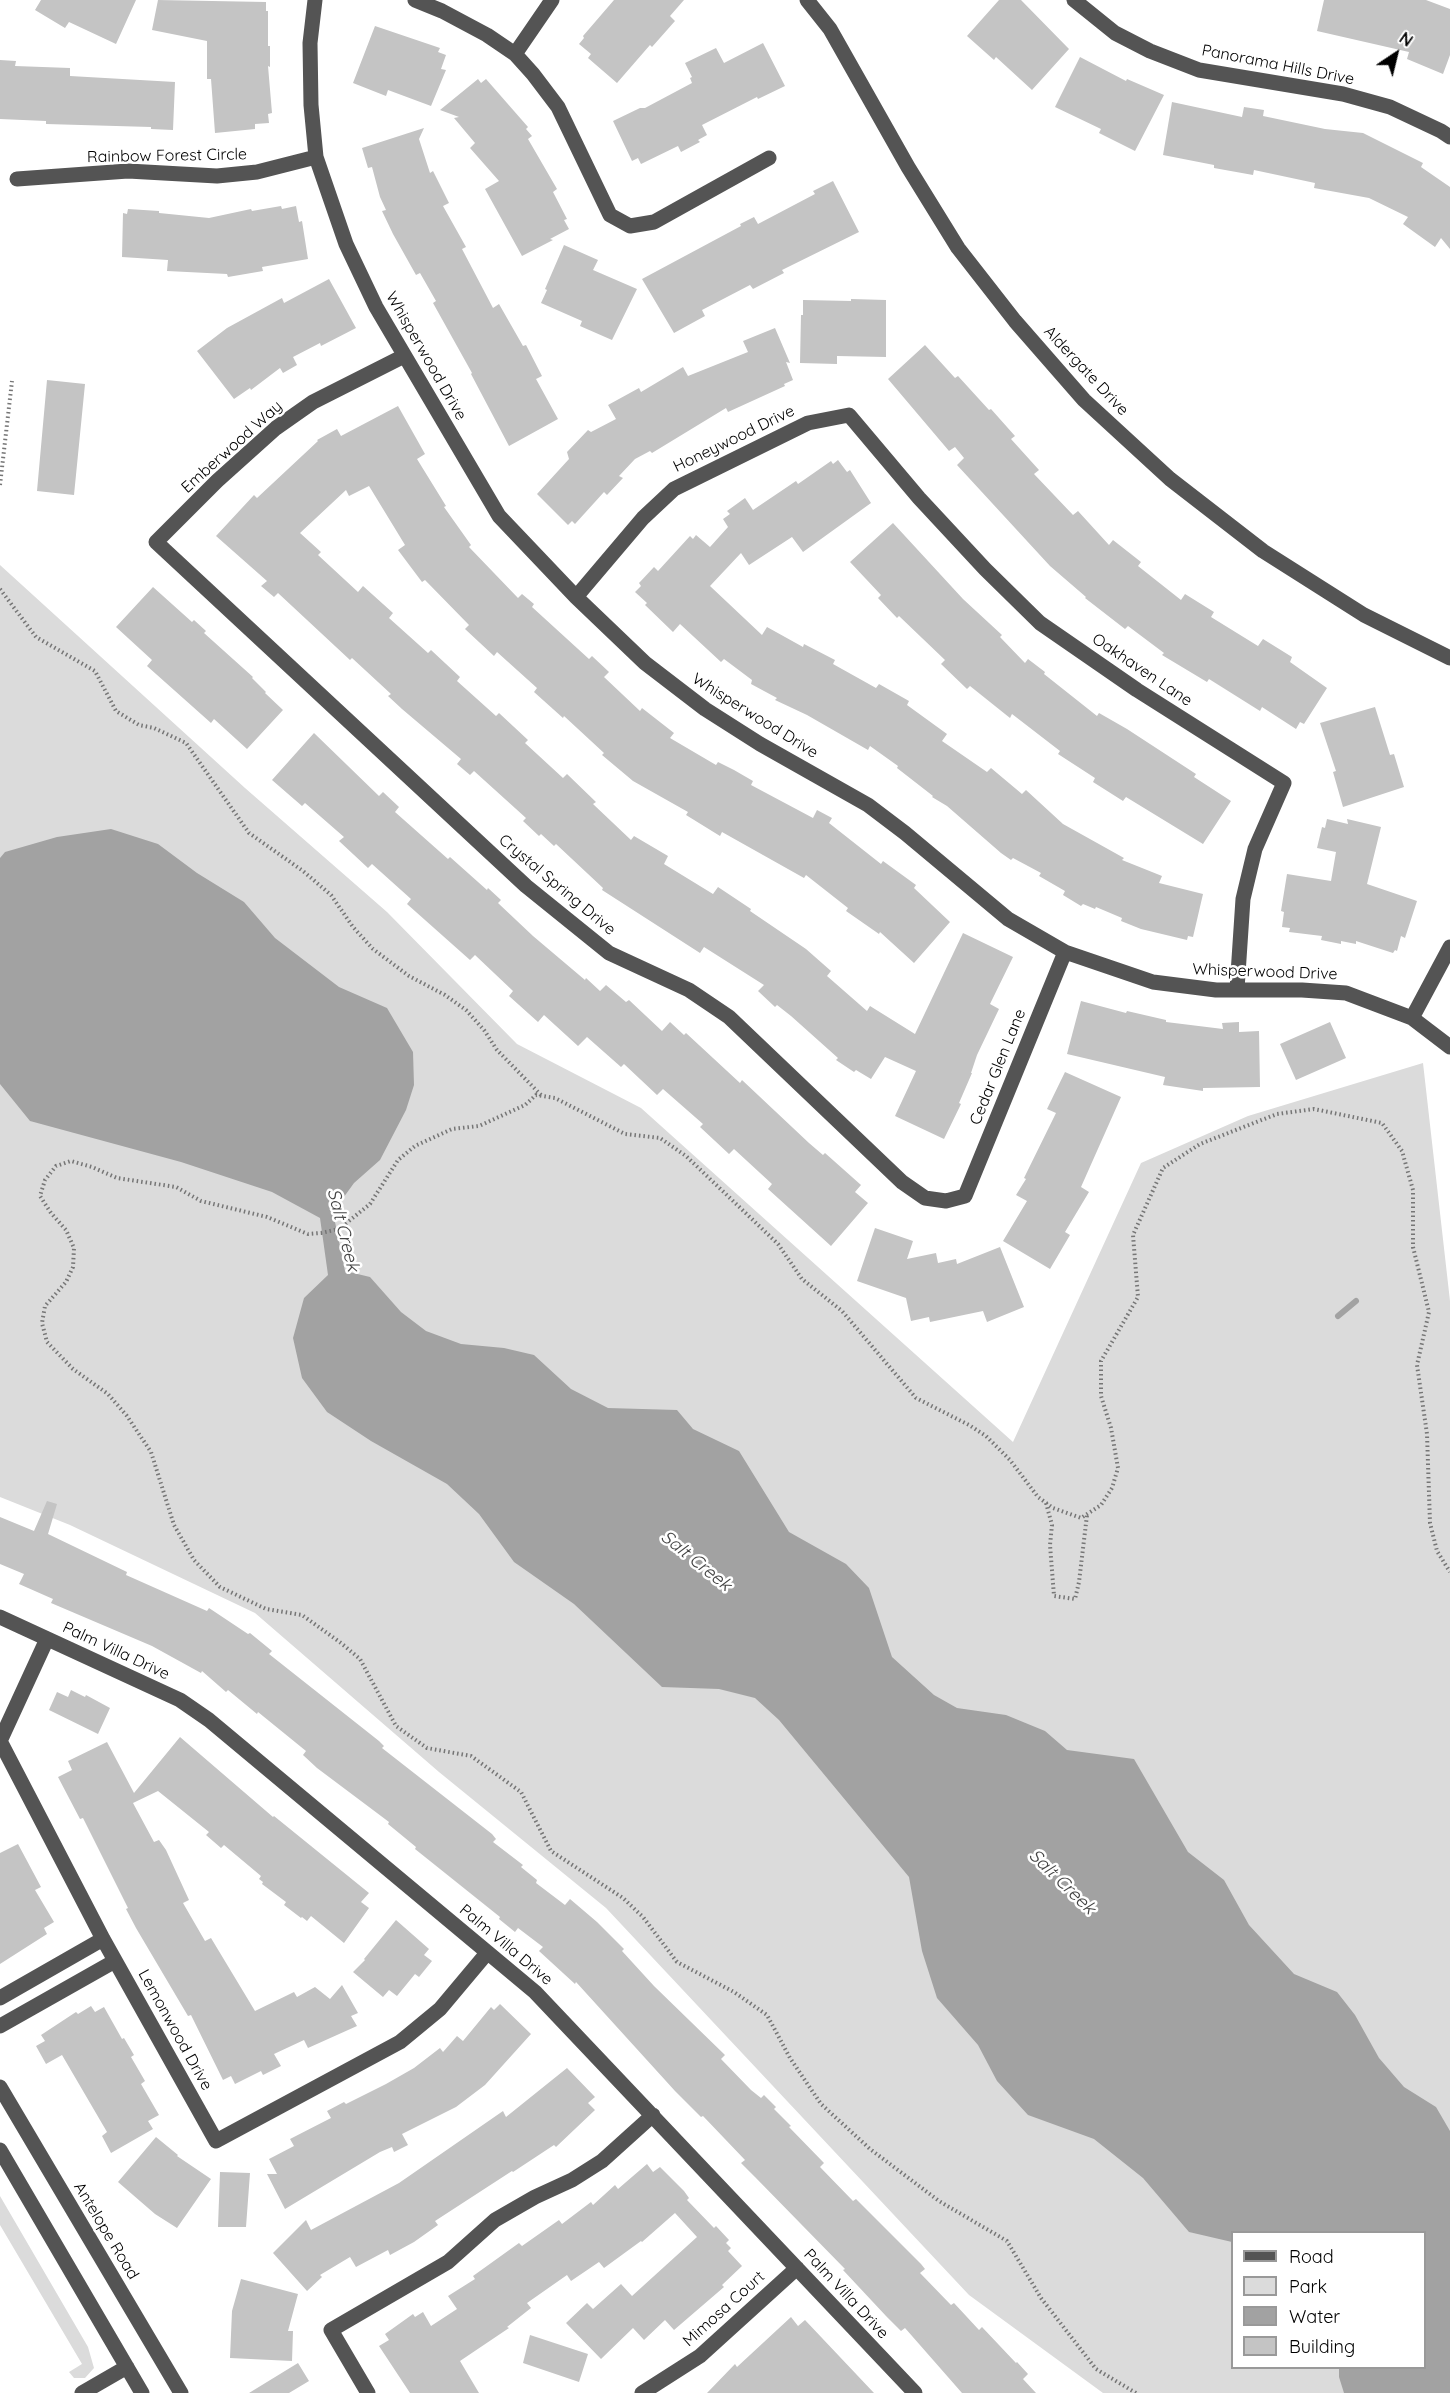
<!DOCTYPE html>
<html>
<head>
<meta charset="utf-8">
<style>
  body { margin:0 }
  #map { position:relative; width:1450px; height:2393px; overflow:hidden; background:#fff; font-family:Quicksand,sans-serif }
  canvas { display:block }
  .legend { position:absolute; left:1231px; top:2231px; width:195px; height:138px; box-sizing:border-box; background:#fff; border:2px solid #999; margin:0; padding:8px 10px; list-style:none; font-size:18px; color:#000 }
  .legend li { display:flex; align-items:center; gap:12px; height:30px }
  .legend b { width:30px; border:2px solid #999 }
  .north { position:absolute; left:1366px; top:24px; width:60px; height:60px; -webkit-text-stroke:4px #fff; paint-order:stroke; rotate:35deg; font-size:16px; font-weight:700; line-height:24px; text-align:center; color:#000 }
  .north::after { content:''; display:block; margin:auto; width:21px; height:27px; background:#000; clip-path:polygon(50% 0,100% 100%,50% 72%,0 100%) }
</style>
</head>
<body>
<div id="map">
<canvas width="1450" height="2393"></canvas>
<ul class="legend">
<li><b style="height:8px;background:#545454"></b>Road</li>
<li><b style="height:16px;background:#dbdbdb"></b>Park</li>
<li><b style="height:16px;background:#a2a2a2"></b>Water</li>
<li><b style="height:16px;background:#c4c4c4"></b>Building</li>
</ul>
<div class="north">N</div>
</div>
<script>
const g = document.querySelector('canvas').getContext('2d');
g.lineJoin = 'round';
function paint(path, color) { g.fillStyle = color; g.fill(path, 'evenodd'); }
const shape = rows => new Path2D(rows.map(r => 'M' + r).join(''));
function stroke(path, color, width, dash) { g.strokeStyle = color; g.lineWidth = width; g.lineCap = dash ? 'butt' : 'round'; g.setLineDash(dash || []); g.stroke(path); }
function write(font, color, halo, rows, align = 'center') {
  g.font = font + ' Quicksand,sans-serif'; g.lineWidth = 5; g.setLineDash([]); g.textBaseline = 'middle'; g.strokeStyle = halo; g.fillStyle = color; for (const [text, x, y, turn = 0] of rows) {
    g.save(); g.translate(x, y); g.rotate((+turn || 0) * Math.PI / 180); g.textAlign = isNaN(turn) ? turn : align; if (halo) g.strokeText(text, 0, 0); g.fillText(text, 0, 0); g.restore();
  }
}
paint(shape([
  [0,565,245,788,387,912,517,1044,641,1108,1013,1442,1141,1163,1248,1116,1423,1063,1450,1301,1450,2393,1103,2393,969,2295,606,1908,439,1772,255,1613,70,1525,0,1497],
  [1232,2232,1424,2232,1424,2368,1232,2368],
  [0,2196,88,2347,94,2368,85,2378,74,2378,69,2372,82,2364,0,2225]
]), '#dbdbdb');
paint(shape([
  [111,829,158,844,197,873,244,902,275,938,339,987,387,1008,413,1052,414,1085,406,1110,380,1160,354,1183,333,1212,345,1271,370,1277,401,1312,426,1331,461,1344,504,1348,534,1355,571,1389,608,1408,677,1410,693,1429,739,1451,789,1532,846,1564,869,1588,892,1657,934,1695,957,1708,1006,1715,1045,1731,1067,1750,1134,1759,1188,1852,1224,1880,1249,1925,1294,1974,1337,1992,1355,2015,1379,2058,1404,2087,1436,2107,1450,2131,1450,2393,1344,2393,1339,2377,1339,2368,1424,2368,1424,2232,1232,2232,1232,2242,1189,2232,1143,2178,1094,2139,1028,2115,997,2081,978,2045,937,1998,922,1951,909,1877,779,1720,755,1698,719,1689,662,1687,574,1604,514,1562,479,1514,447,1484,371,1441,327,1412,302,1378,293,1338,304,1298,328,1275,320,1218,272,1192,181,1162,30,1121,0,1084,0,858,5,852,57,837]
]), '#a2a2a2');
stroke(shape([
  [1338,1316,1356,1301]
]), '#a2a2a2', 6);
paint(shape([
  [41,0,136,0,116,44,69,22,65,28,35,10],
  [158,0,266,2,266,11,268,11,268,46,270,46,270,67,268,66,272,113,268,114,269,123,255,124,255,129,215,133,211,79,207,79,207,41,152,30],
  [614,0,684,0,670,16,675,21,652,47,650,45,617,83,588,58,591,54,579,44,584,38,583,36],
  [999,0,1021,0,1069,49,1032,90,996,57,994,60,967,36],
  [1324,0,1426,0,1450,9,1450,55,1443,74,1407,59,1409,52,1317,31],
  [375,26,440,48,438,52,446,55,441,69,446,70,431,106,388,90,386,96,353,83],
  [763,43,785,86,758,99,757,97,702,125,707,135,698,140,700,142,681,152,678,146,641,164,638,158,632,161,613,121,640,108,645,108,692,83,690,78,692,77,685,63,716,48,724,63],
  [1080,57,1126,81,1127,79,1164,95,1135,151,1099,133,1101,129,1055,107],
  [0,60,16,61,15,66,70,68,70,76,175,82,173,130,151,129,151,127,46,124,46,121,0,119],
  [478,79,481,83,486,79,528,127,526,129,532,136,528,139,557,189,553,192,567,219,564,220,569,229,550,239,553,240,522,256,485,189,499,181,470,148,475,143,454,118,459,117,440,110],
  [1172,102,1242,117,1244,107,1264,110,1263,116,1325,129,1363,133,1423,163,1421,167,1450,187,1450,249,1441,238,1435,247,1403,224,1408,217,1369,198,1314,188,1315,183,1254,170,1253,175,1214,168,1214,165,1163,155],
  [424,128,419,139,430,173,433,171,449,203,443,206,466,247,462,249,493,308,499,304,523,346,526,345,542,376,536,379,558,419,509,446,471,374,472,373,433,303,436,301,420,273,416,275,393,234,382,211,386,210,380,197,372,167,368,168,362,148],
  [833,181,859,232,782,270,784,273,753,289,750,285,702,310,705,316,674,333,642,279,741,226,740,224,754,217,758,224,815,194,813,191],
  [281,206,282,209,296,206,299,222,302,221,308,259,262,267,263,271,228,277,227,274,167,271,168,260,122,257,123,213,127,214,128,209,159,211,159,213,209,218,251,209,252,211],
  [564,245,598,260,593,270,637,289,612,340,580,326,582,321,541,303,547,290,545,289],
  [329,279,356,328,321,346,320,343,293,357,297,365,283,373,280,368,251,390,250,388,234,399,197,351,227,328,282,298,284,303],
  [851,299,886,300,886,357,837,356,837,364,800,363,801,315,803,315,803,300,851,301],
  [775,328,790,363,786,362,793,380,784,384,785,386,728,412,726,408,652,453,650,451,635,459,619,476,623,478,607,495,604,492,575,524,572,521,568,525,537,494,569,459,567,452,588,430,591,432,616,419,608,405,639,388,641,392,683,367,688,376,748,352,743,341],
  [925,345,955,378,958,376,989,410,991,409,1015,436,1011,439,1039,470,1034,474,1073,515,1078,511,1109,545,1113,540,1141,562,1138,566,1181,600,1185,594,1214,612,1211,617,1258,646,1263,639,1292,657,1290,662,1327,688,1304,724,1300,722,1296,729,1262,707,1260,711,1209,679,1207,682,1162,655,1164,653,1128,626,1125,629,1085,598,1086,597,1050,566,957,465,964,458,955,447,949,451,888,379],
  [47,380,85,384,74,495,37,491],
  [398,406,425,454,417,459,446,506,444,507,471,545,469,547,518,598,522,594,534,604,532,607,589,659,592,656,609,672,604,677,640,711,642,708,674,733,670,738,716,765,718,762,734,770,753,781,751,785,813,818,817,810,832,818,829,823,881,864,883,861,916,885,914,888,950,922,914,963,880,932,879,934,846,911,848,908,806,875,804,878,722,832,720,836,686,815,688,812,633,781,602,755,604,753,564,716,563,718,534,692,537,688,497,652,494,656,465,629,469,625,425,580,422,582,398,550,405,545,369,486,349,496,346,490,300,533,321,552,318,555,358,592,363,586,393,613,389,618,428,653,431,650,460,677,457,681,496,716,499,713,528,740,525,743,563,778,567,774,596,802,593,804,631,840,634,836,668,856,664,864,713,894,718,887,751,909,750,911,806,949,831,971,827,976,867,1011,870,1006,915,1034,963,933,1013,957,990,1004,999,1009,977,1055,971,1073,972,1073,959,1103,961,1104,944,1139,895,1116,916,1071,885,1057,871,1079,856,1070,854,1072,836,1060,838,1058,791,1016,777,1005,775,1007,758,991,764,985,704,947,700,953,602,890,603,888,556,844,554,846,541,834,539,836,523,821,526,818,474,771,470,775,457,764,461,759,402,709,388,696,391,694,352,658,350,660,278,593,274,597,261,586,267,581,216,536,254,495,257,498,318,441,317,440,337,429,341,436],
  [838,460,847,472,850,470,871,503,803,552,792,537,749,565,741,553,710,586,762,635,767,627,803,647,804,644,835,660,833,664,876,688,879,684,909,701,907,705,947,734,942,741,987,772,991,768,1022,794,1026,790,1063,824,1124,858,1122,860,1162,876,1159,883,1203,894,1193,937,1188,936,1187,940,1141,929,1121,921,1122,918,1096,907,1095,909,1083,904,1081,906,1063,895,1065,891,1039,876,1041,873,1013,858,1011,860,1001,853,947,806,932,797,933,796,897,768,898,766,870,746,868,750,807,715,775,700,777,698,751,684,752,680,724,659,721,662,680,624,673,632,645,605,647,603,635,592,641,586,639,583,654,567,658,571,690,536,693,539,696,535,710,547,728,527,723,519,730,514,727,511,745,498,753,510,796,481,798,484,831,461,833,464],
  [893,523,963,599,1002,635,1000,637,1025,663,1028,659,1045,672,1044,674,1097,716,1099,713,1127,729,1196,774,1194,777,1231,801,1203,844,1126,797,1123,801,1093,782,1095,778,1058,754,1060,751,1012,714,1010,718,970,686,967,689,941,664,945,660,899,616,897,618,878,598,881,595,850,562],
  [153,587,192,622,194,620,206,631,204,633,253,677,252,678,266,692,265,693,283,710,247,749,214,719,211,723,147,666,152,660,116,627],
  [1375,707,1390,755,1394,754,1404,787,1343,807,1333,772,1336,771,1320,723],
  [314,733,379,796,383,792,399,807,395,812,448,859,450,857,487,890,488,888,501,900,498,903,533,936,585,980,586,978,600,991,606,985,626,1002,629,1000,662,1031,670,1022,684,1035,686,1033,740,1083,742,1080,809,1143,823,1155,825,1153,861,1185,855,1192,868,1203,831,1246,768,1189,772,1184,734,1149,729,1154,700,1127,703,1124,663,1089,657,1095,624,1064,621,1067,587,1037,578,1046,544,1015,538,1022,509,996,513,991,475,955,470,960,407,904,411,899,372,864,368,868,339,841,344,837,305,803,302,806,272,780],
  [1327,819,1348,824,1347,819,1381,827,1367,884,1417,901,1405,938,1401,936,1397,951,1395,950,1393,953,1356,941,1356,944,1341,941,1341,944,1321,940,1322,936,1289,932,1290,928,1282,927,1284,912,1281,911,1287,874,1331,881,1336,852,1317,848,1322,827,1325,828],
  [1081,1001,1126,1013,1127,1011,1166,1020,1166,1022,1223,1029,1222,1023,1239,1022,1239,1032,1259,1031,1260,1087,1203,1088,1203,1091,1163,1085,1165,1077,1067,1054],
  [1330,1022,1346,1058,1296,1080,1280,1044],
  [1065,1072,1121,1097,1081,1187,1089,1192,1065,1232,1070,1235,1050,1269,1003,1241,1027,1201,1016,1195,1026,1179,1024,1178,1056,1113,1047,1109],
  [875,1228,913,1241,907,1259,936,1253,938,1263,956,1259,957,1264,1000,1247,1024,1307,987,1322,983,1311,930,1322,929,1317,911,1321,906,1298,857,1281],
  [47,1501,57,1504,48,1534,127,1572,126,1575,207,1611,209,1608,248,1634,250,1633,272,1651,269,1654,379,1741,384,1746,382,1748,492,1834,496,1839,493,1842,523,1865,521,1867,537,1880,536,1883,565,1905,570,1899,597,1922,624,1949,622,1951,654,1986,725,2055,721,2059,751,2090,761,2098,764,2095,776,2107,774,2109,791,2126,789,2127,824,2163,820,2167,853,2201,856,2199,921,2264,925,2269,920,2273,951,2305,954,2303,979,2330,982,2327,1016,2363,1017,2362,1028,2374,1023,2379,1036,2393,962,2393,905,2328,901,2331,886,2316,843,2270,845,2269,755,2177,741,2163,745,2160,703,2116,701,2117,675,2091,576,1982,575,1984,539,1951,543,1947,518,1928,515,1932,499,1919,500,1917,415,1849,416,1847,388,1824,389,1822,317,1768,303,1755,306,1751,258,1712,257,1714,228,1690,226,1692,202,1671,201,1673,152,1646,51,1603,53,1599,19,1584,24,1574,0,1564,0,1517,34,1531],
  [71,1690,85,1697,86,1695,110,1708,98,1734,49,1710,57,1692,68,1697],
  [180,1737,273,1817,274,1816,369,1893,361,1902,369,1908,344,1943,311,1916,307,1921,302,1917,301,1918,284,1905,286,1902,262,1884,263,1882,259,1879,261,1876,224,1845,221,1848,206,1835,209,1832,158,1791,133,1803,154,1842,159,1840,166,1850,189,1900,183,1903,205,1941,211,1938,255,2011,294,1992,297,1997,315,1987,330,1999,342,1985,358,2013,351,2016,357,2026,308,2048,304,2040,274,2054,281,2066,263,2075,261,2071,235,2084,231,2076,223,2080,191,2015,188,2016,136,1928,126,1909,128,1908,83,1818,80,1819,58,1777,72,1770,68,1761,107,1742,134,1793],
  [18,1844,41,1887,35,1890,54,1922,44,1928,47,1934,0,1964,0,1853],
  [396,1920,429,1949,424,1955,432,1961,419,1977,415,1974,397,1996,389,1990,383,1997,353,1972,365,1960,364,1959],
  [500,2004,531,2034,485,2085,456,2107,402,2134,408,2145,394,2152,392,2147,380,2152,285,2209,267,2174,277,2174,269,2159,294,2146,290,2139,331,2118,327,2111,344,2102,346,2104,386,2084,414,2068,440,2048,443,2052,457,2036,463,2041,491,2007,494,2010],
  [91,2006,95,2012,104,2007,122,2039,124,2038,134,2055,131,2057,145,2081,141,2084,159,2115,148,2121,153,2129,111,2153,102,2136,107,2132,62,2055,46,2064,36,2046,45,2041,41,2035,76,2012,78,2014],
  [567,2068,595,2097,588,2103,595,2110,556,2147,554,2145,513,2172,512,2171,435,2221,438,2225,414,2242,390,2255,388,2250,356,2267,350,2257,320,2275,322,2277,307,2291,273,2253,306,2220,311,2230,399,2183,503,2111,506,2117],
  [156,2137,178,2155,177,2156,211,2179,177,2228,155,2214,118,2182],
  [647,2164,653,2172,660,2167,684,2191,689,2198,687,2200,714,2228,716,2226,729,2240,726,2243,731,2248,728,2251,742,2266,722,2285,724,2287,674,2330,665,2320,644,2340,633,2328,601,2359,566,2323,587,2303,593,2309,621,2284,632,2296,697,2237,675,2213,642,2242,641,2241,604,2268,599,2262,571,2281,567,2275,527,2303,531,2308,507,2327,509,2328,460,2361,479,2393,410,2393,379,2346,389,2340,385,2334,413,2314,415,2317,423,2312,431,2326,457,2309,448,2296,475,2279,473,2276,519,2243,522,2246,559,2220,562,2224,591,2202,593,2205,615,2185,618,2189],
  [220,2172,250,2173,246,2227,218,2227],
  [241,2279,298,2294,288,2331,293,2331,292,2361,230,2358,232,2311],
  [791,2317,798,2326,805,2320,874,2393,707,2393,735,2364,737,2367],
  [530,2335,588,2354,579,2382,523,2363],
  [298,2363,309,2381,289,2393,249,2393]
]), '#c4c4c4');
stroke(shape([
  [0,485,12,381],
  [0,589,36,637,95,671,116,711,139,725,154,728,186,743,249,833,303,871,331,895,353,927,373,949,409,976,445,995,466,1010,484,1030,497,1050,541,1095],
  [1046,1503,1052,1525,1050,1545,1054,1596,1075,1599,1079,1582,1087,1515],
  [1136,2393,1096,2369,1041,2298,1007,2241,939,2201,870,2149,821,2104,790,2058,767,2015,734,1992,677,1962,643,1917,623,1898,551,1851,521,1792,471,1756,427,1748,396,1726,360,1659,341,1643,302,1615,266,1609,220,1587,194,1560,174,1525,151,1452,127,1416,108,1394,73,1369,47,1342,42,1323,45,1306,66,1282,73,1267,74,1248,66,1230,51,1213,40,1196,45,1180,56,1166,71,1161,92,1167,117,1178,176,1187,201,1201,267,1217,308,1234,321,1233,339,1229,370,1204,398,1160,415,1146,452,1129,479,1126,525,1105,536,1095,555,1098,625,1134,660,1138,686,1156,778,1244,802,1279,842,1311,916,1398,969,1425,986,1436,1010,1460,1038,1497,1053,1508,1081,1518,1101,1505,1112,1488,1118,1468,1111,1428,1101,1396,1101,1361,1138,1297,1133,1235,1163,1168,1200,1144,1277,1114,1314,1109,1382,1123,1402,1151,1413,1190,1413,1247,1429,1312,1417,1365,1427,1434,1430,1523,1437,1551,1450,1572]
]), '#767676', 4, [1.5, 3]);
stroke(shape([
  [315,0,310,43,311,105,316,157,346,244,376,307,499,516,576,597,645,663,705,709,760,744,868,805,905,833,1008,919,1065,952,1153,982,1216,990,1302,990,1346,993,1412,1018,1450,1047],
  [415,0,442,11,487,35,515,54,533,74,558,107,610,215,630,226,654,222,769,158],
  [807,0,830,29,908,167,958,248,1015,321,1084,400,1170,479,1263,551,1364,615,1450,658],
  [1074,0,1115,33,1150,51,1199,70,1343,94,1390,107,1441,131,1450,137],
  [515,54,552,0],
  [17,179,128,171,217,176,257,172,316,157],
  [404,356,313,402,276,428,217,481,156,542,526,886,609,953,689,990,729,1017,902,1182,925,1198,946,1201,965,1196,1065,952],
  [576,597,643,518,674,489,808,423,849,415,919,498,985,569,1040,623,1137,690,1284,783,1255,849,1243,899,1237,989],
  [1412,1018,1450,947],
  [0,1617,180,1700,209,1720,535,1992,915,2393],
  [47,1639,0,1741,103,1939,216,2141,400,2042,440,2009,487,1953],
  [0,1998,103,1939],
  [0,2026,115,1961],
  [0,2087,181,2393],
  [0,2150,142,2393],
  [82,2393,127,2367],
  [368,2393,331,2330,448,2262,495,2220,535,2197,572,2180,602,2161,653,2115],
  [642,2393,700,2356,797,2268]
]), '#545454', 15);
write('16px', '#000', '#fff', [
  ["Panorama Hills Drive",1278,65,11],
  ["Rainbow Forest Circle",167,156,-1],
  ["Whisperwood Drive",426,356,60],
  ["Aldergate Drive",1086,371,47],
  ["Honeywood Drive",734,439,-26],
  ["Emberwood Way",232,447,-42],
  ["Oakhaven Lane",1142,670,34],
  ["Whisperwood Drive",755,716,32],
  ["Crystal Spring Drive",557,885,40],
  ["Whisperwood Drive",1265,972,2],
  ["Cedar Glen Lane",998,1067,-68],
  ["Palm Villa Drive",116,1651,25],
  ["Palm Villa Drive",506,1945,40],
  ["Lemonwood Drive",175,2030,61],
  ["Antelope Road",106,2231,59],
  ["Palm Villa Drive",846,2294,47],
  ["Mimosa Court",724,2309,-42]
]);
write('italic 18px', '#434343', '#fff', [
  ["Salt Creek",343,1230,76],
  ["Salt Creek",696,1561,39],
  ["Salt Creek",1062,1882,44]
]);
</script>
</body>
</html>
